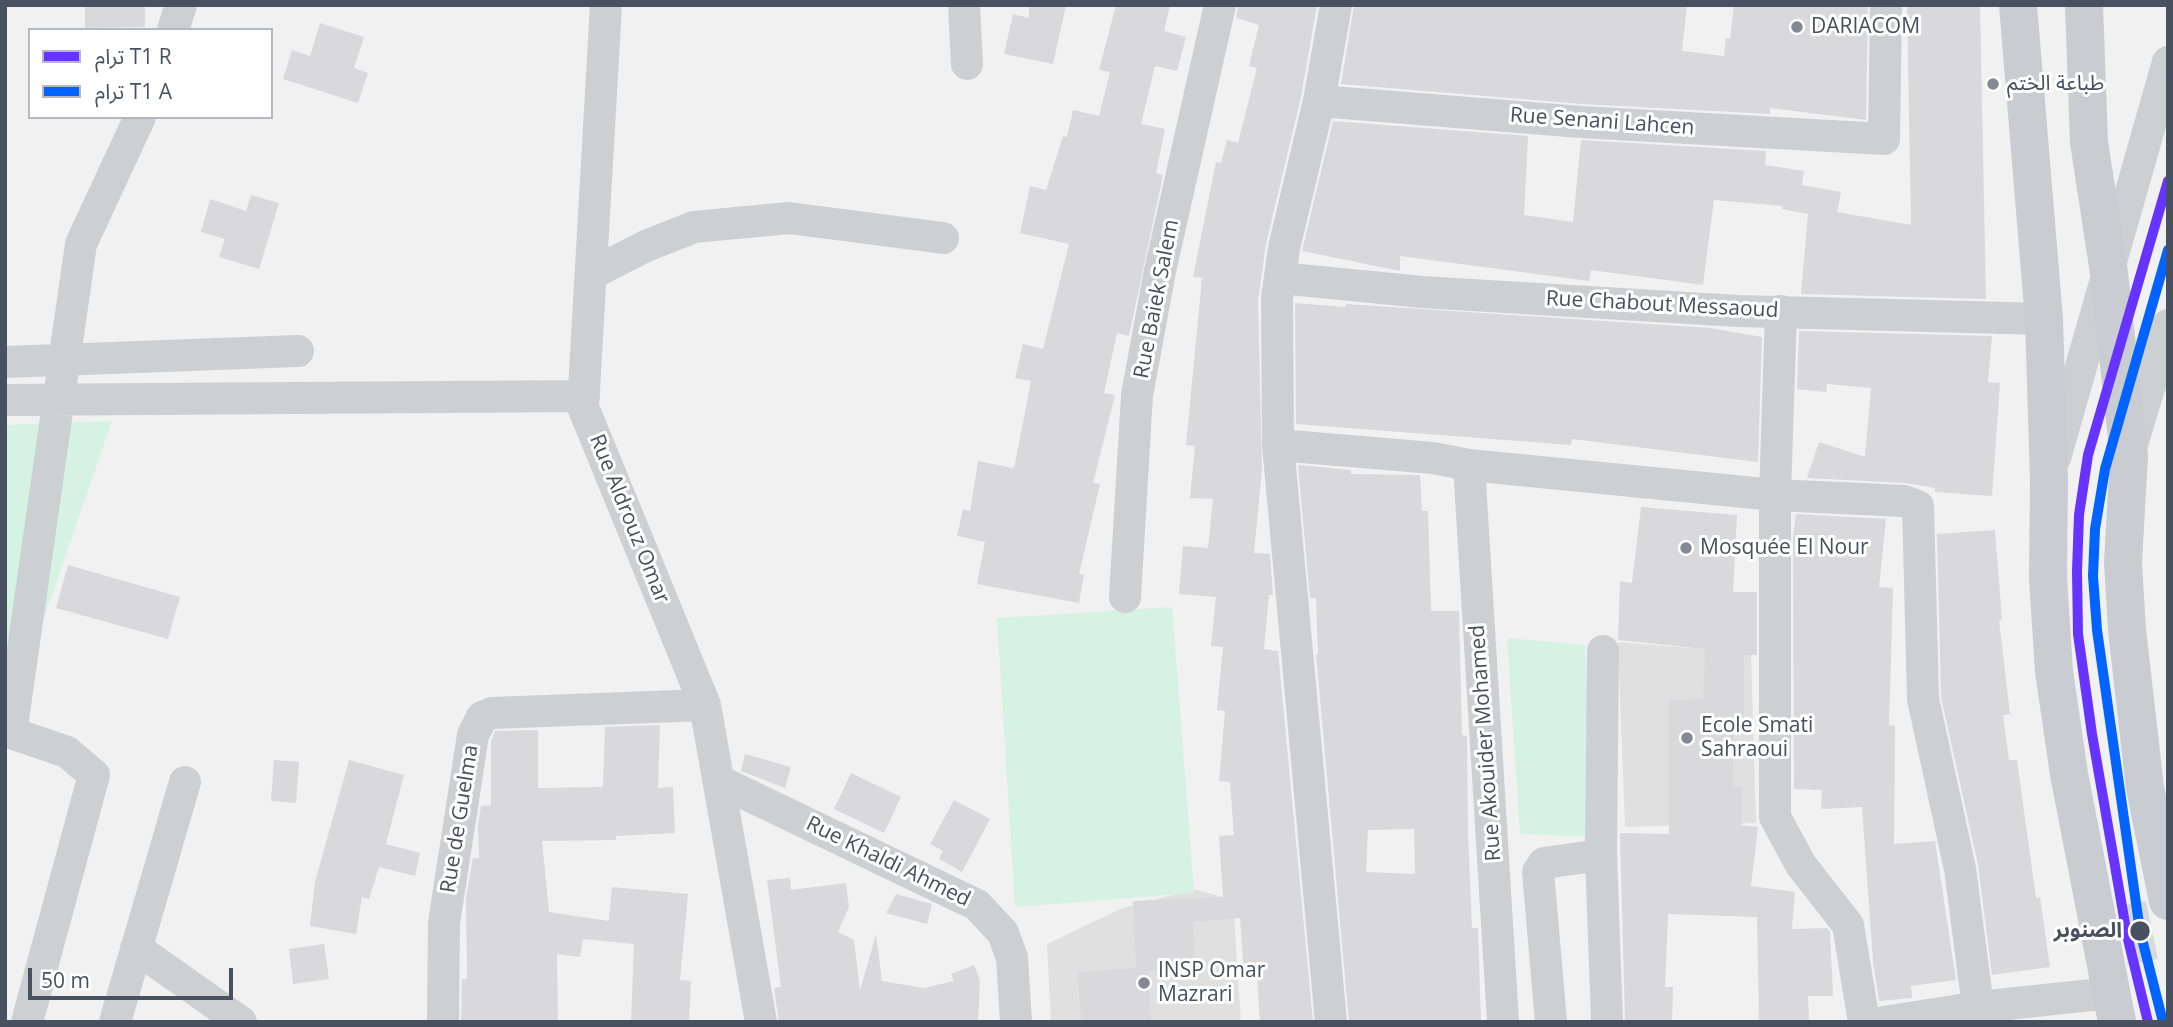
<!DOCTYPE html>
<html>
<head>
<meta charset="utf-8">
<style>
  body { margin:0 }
  #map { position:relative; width:2173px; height:1027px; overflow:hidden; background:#f2f1f1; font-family:"Open Sans","Noto Sans Arabic",sans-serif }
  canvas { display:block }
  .frame { position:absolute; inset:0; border:7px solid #47515f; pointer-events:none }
  .legend { position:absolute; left:28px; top:28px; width:245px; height:91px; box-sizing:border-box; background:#fff; border:2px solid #b5b9bf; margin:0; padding:9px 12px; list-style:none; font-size:21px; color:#47515f }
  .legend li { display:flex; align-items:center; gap:14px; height:35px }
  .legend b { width:35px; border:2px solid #b5b9bf }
  .scale { position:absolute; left:28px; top:968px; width:205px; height:32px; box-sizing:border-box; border:4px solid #47515f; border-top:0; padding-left:9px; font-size:21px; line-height:24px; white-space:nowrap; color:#47515f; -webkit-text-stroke:5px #fff; paint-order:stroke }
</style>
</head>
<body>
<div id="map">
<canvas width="2173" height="1027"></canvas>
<div class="frame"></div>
<ul class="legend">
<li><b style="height:9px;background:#63f"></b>ترام T1 R</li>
<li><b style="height:9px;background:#0363ff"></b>ترام T1 A</li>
</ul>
<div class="scale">50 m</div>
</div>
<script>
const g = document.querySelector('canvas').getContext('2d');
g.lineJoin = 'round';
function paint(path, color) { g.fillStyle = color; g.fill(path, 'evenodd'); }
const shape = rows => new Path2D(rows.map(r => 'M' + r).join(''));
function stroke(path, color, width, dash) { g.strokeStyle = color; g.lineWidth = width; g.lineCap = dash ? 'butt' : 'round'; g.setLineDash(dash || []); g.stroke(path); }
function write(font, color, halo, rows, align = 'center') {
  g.font = font + ' "Open Sans","Noto Sans Arabic",sans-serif'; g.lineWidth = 6; g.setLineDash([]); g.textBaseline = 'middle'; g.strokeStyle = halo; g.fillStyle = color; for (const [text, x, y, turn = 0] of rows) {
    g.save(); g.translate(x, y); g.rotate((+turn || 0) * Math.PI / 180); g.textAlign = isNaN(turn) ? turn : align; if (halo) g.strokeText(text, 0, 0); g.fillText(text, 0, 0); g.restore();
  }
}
paint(shape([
  [1618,642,1751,653,1756,823,1625,827],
  [1194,889,1233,900,1241,1022,1051,1022,1047,944,1120,909]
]), '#e0e0e1');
paint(shape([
  [112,421,11,714,5,714,5,425],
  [1172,607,1194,893,1015,907,997,618],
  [1507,638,1585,645,1594,837,1520,834]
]), '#d5f2e3');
paint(shape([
  [85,5,145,5,145,27,85,28],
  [1029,5,1066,5,1053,64,1004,54,1013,14,1029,18],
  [1116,5,1170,5,1164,31,1186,37,1177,71,1155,66,1141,124,1165,129,1156,173,1163,175,1129,336,1117,333,1104,393,1115,395,1093,483,1100,484,1079,574,1084,575,1079,603,977,584,985,542,957,536,963,509,970,511,978,461,1013,468,1015,464,1031,381,1015,378,1023,344,1043,349,1069,244,1020,233,1030,186,1046,190,1063,136,1067,137,1073,110,1099,116,1110,72,1099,70],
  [1238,5,1317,5,1301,97,1266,244,1258,301,1262,469,1254,553,1270,554,1273,595,1269,595,1264,649,1278,651,1313,1022,1260,1022,1257,974,1244,975,1240,918,1193,922,1195,969,1148,971,1151,1022,1081,1022,1078,972,1136,968,1133,901,1223,897,1219,836,1234,835,1230,782,1219,781,1225,711,1217,710,1223,647,1211,646,1216,597,1179,594,1183,546,1208,548,1213,499,1190,498,1195,446,1186,445,1202,278,1193,277,1216,162,1221,163,1227,140,1238,143,1257,68,1249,66,1259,25,1236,18],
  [1354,5,1687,5,1682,51,1724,56,1726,38,1730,39,1734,5,1868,5,1866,120,1770,108,1770,114,1582,104,1341,84],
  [1907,5,1980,5,1986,299,1801,294,1808,214,1782,209,1783,206,1714,200,1703,285,1591,270,1589,281,1400,256,1400,271,1302,251,1333,121,1528,136,1524,215,1573,222,1581,140,1766,151,1765,165,1804,171,1802,185,1841,192,1837,212,1911,225],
  [320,23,364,37,354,68,368,73,358,103,283,79,292,50,310,56],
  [251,195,279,203,259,269,219,257,225,239,201,232,210,199,246,211],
  [1295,303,1345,307,1346,304,1710,328,1762,337,1758,462,1572,439,1571,445,1296,424],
  [1799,331,1992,336,1988,382,2000,383,1992,496,1935,492,1935,488,1905,483,1807,478,1819,442,1865,457,1871,388,1827,384,1826,392,1797,389],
  [1298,465,1351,470,1351,474,1420,475,1422,511,1428,511,1431,611,1459,611,1462,735,1467,736,1468,833,1472,928,1478,928,1481,1022,1349,1022,1316,654,1318,655,1316,598,1310,598],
  [1414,829,1415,874,1366,872,1368,830],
  [1641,507,1737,515,1733,592,1757,592,1757,655,1744,655,1744,718,1734,719,1733,787,1742,786,1741,825,1758,827,1751,886,1795,892,1792,929,1827,928,1830,932,1833,996,1808,996,1809,1021,1759,1022,1757,917,1668,914,1665,987,1673,987,1672,1022,1625,1022,1620,833,1669,834,1669,700,1703,699,1705,649,1618,640,1620,581,1632,583],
  [1796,514,1886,519,1879,587,1893,588,1889,725,1895,726,1894,844,1935,841,1956,980,1911,986,1912,998,1879,1001,1873,961,1862,807,1821,809,1822,790,1794,789,1793,536],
  [1995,530,2002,619,1999,620,2010,714,2003,715,2009,760,2017,760,2036,898,2040,897,2050,967,1992,975,1978,865,1941,697,1937,534],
  [68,565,180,597,168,639,56,608],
  [660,725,658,788,673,787,675,833,616,836,616,840,542,841,549,912,609,921,612,887,688,894,680,980,691,981,689,1022,631,1022,634,944,583,939,580,957,557,954,558,1022,461,1022,462,979,467,979,466,898,473,858,479,858,478,826,481,806,491,805,491,741,495,731,538,730,538,788,603,787,605,727],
  [745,754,791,767,785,788,741,771],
  [274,760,299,762,296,803,271,801],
  [349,760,404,775,386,844,420,853,415,876,379,867,369,899,362,897,356,934,310,926,315,882],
  [851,773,901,797,884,833,834,809],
  [954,800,990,819,962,872,939,859,943,851,930,844],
  [790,878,791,890,846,883,849,907,838,932,854,940,860,991,876,934,882,981,924,988,954,981,951,974,974,965,980,981,978,1022,779,1022,774,988,781,987,767,880],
  [896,894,932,904,927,924,886,913],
  [2146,901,2158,959,2128,965,2117,906],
  [324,944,329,979,293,984,289,949]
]), '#d9d9db');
stroke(shape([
  [606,5,583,407,705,705,761,1022],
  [964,5,967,64],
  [173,30,181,5],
  [1319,101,1581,122,1884,139,1886,5],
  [591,274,646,246,694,227,789,218,943,238],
  [1280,278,1422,292,1738,311,2044,319],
  [1781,311,1775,495,1775,817,1801,865,1848,925,1864,1022],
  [5,362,298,351],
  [5,400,584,396],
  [1278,445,1433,458,1469,465,1775,495,1904,501,1918,506,1923,699,1960,869,1980,1022],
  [2131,448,2168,325],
  [2055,458,2168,62],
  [1469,465,1503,1022],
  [1125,597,1137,395,1160,271,1220,5],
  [1603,651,1601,855,1607,1022],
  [721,782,977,905,1003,933,1012,958,1016,1022],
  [136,948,241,1022],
  [27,1022,94,775,67,752,11,733,81,244,140,117],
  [115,1022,185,782],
  [443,1022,444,923,473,735,482,717,492,713,705,705],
  [1331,1022,1278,445,1277,298,1284,248,1319,101,1336,5],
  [1551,1022,1538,872,1544,863,1601,855],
  [1884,1022,1979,1007,2110,993]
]), '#cdd0d2', 32);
stroke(shape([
  [2018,5,2044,319,2049,481,2048,578,2054,671,2069,774,2117,1022],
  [2084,5,2089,142,2109,273,2129,456,2123,562,2127,630,2145,788,2168,901]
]), '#c9ccd0', 38);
stroke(shape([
  [2148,1022,2127,935,2092,734,2078,634,2077,571,2079,515,2088,455,2168,181]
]), '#63f', 10);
stroke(shape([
  [2163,1022,2140,931,2097,630,2093,576,2095,529,2105,469,2168,250]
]), '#0363ff', 10);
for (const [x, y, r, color] of [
  [1797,27,7,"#838992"],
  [1993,84,7,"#838992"],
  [1686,548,7,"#838992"],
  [1687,738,7,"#838992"],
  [2140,931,11,"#47515f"],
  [1144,983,7,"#838992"]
]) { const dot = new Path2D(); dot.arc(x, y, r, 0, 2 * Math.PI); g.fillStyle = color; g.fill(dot); stroke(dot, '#fff', 2.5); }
write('21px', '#47515f', '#fff', [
  ["DARIACOM",1811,27],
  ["طباعة الختم",2007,84],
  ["Mosquée El Nour",1700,548],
  ["Ecole Smati",1701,726],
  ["Sahraoui",1701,750],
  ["INSP Omar",1158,971],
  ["Mazrari",1158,995]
], 'left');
write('21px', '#47515f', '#fff', [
  ["Rue Senani Lahcen",1602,122,4],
  ["Rue Baiek Salem",1157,299,-79],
  ["Rue Chabout Messaoud",1662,305,3],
  ["Rue Aldrouz Omar",629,519,68],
  ["Rue Akouider Mohamed",1486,743,-94],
  ["Rue de Guelma",460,819,-81],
  ["Rue Khaldi Ahmed",888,862,26]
]);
write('bold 21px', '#47515f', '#fff', [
  ["الصنوبر",2122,931]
], 'right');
</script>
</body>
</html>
